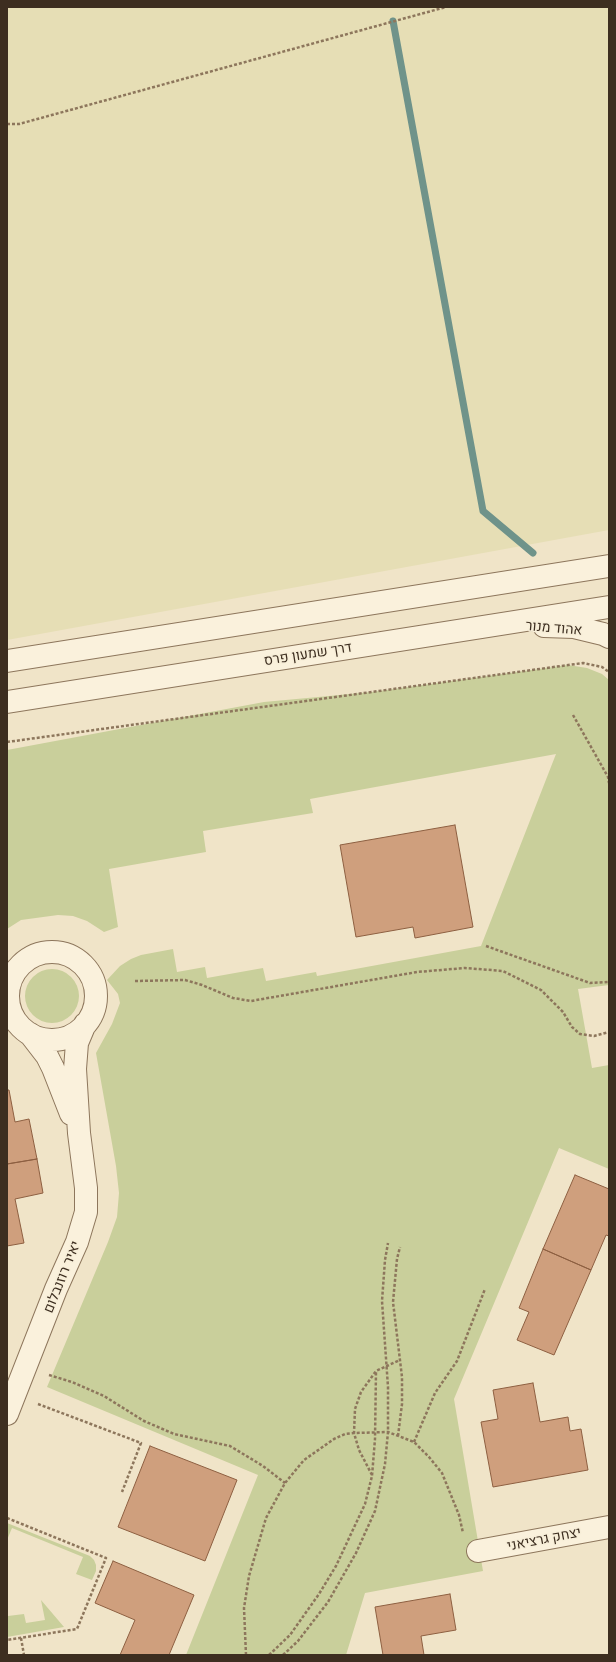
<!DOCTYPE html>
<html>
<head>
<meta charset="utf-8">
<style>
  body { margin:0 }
  #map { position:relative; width:616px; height:1662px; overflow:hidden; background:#f0e4c8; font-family:"Playfair Display",serif }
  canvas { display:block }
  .frame { position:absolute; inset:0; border:8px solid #3d2e20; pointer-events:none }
</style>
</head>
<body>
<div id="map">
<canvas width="616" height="1662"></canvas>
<div class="frame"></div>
</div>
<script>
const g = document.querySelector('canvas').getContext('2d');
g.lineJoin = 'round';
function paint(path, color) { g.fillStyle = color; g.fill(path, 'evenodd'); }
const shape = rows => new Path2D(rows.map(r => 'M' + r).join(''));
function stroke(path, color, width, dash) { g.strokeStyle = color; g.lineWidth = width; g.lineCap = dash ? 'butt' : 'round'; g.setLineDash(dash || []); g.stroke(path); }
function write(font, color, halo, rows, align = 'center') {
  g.font = font + ' "Playfair Display",Heebo,serif'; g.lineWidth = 3; g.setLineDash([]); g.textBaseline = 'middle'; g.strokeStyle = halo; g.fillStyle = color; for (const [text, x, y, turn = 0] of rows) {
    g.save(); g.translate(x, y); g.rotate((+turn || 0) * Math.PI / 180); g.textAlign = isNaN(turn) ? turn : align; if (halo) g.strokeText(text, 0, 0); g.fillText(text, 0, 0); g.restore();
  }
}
paint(shape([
  [7,7,609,7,609,530,7,640]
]), '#e6deb5');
paint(shape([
  [568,665,587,668,602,674,609,680,609,985,578,989,592,1068,609,1065,609,1169,559,1148,454,1399,483,1571,365,1593,346,1655,186,1655,258,1475,47,1387,108,1242,117,1217,119,1193,116,1166,96,1053,112,1024,120,1003,118,994,107,980,120,966,131,959,141,955,173,949,177,972,205,967,207,978,263,968,266,981,316,972,317,976,481,946,556,754,310,799,313,813,203,831,206,852,109,869,118,927,104,932,87,921,73,916,58,915,21,920,7,929,7,750,264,702,372,692],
  '25 996a27 27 0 1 1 54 0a27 27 0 1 1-54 0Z',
  [7,1523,90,1556,94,1560,96,1565,96,1571,92,1580,76,1574,83,1557,12,1528,7,1540],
  [41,1600,64,1627,7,1637,7,1611,8,1616,24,1614,26,1623,45,1620]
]), '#c9cf9b');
stroke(shape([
  [393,21,483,511,533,553]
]), '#6f938a', 7);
const building = shape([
  [455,825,473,927,415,938,413,927,356,937,340,845,455,825],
  [7,1090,9,1090,15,1122,29,1119,37,1159,7,1164,7,1090],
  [37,1159,43,1193,15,1199,24,1243,7,1246,7,1164,37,1159],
  [575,1175,609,1189,609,1236,606,1235,591,1270,543,1249,575,1175],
  [543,1249,591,1270,554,1355,517,1340,529,1312,519,1308,543,1249],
  [533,1383,540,1422,568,1417,570,1431,581,1429,588,1470,493,1487,481,1422,498,1419,493,1390,533,1383],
  [150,1446,237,1480,205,1561,118,1527,150,1446],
  [113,1561,194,1595,169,1655,120,1655,135,1620,95,1603,113,1561],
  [450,1594,456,1630,421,1636,424,1655,383,1655,375,1607,450,1594]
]);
paint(building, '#cf9f7d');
stroke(building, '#8d5f41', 1);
const minor = shape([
  [544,626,574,627,603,634,609,637],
  [7,661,609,566],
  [7,702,609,607],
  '8 996a44 44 0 1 1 88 0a44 44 0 1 1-88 0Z',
  [30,1034,47,1056,53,1068,71,1114],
  [7,1414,56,1289,77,1242,86,1212,86,1188,79,1133,75,1069,77,1043,85,1024],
  [478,1551,609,1527]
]);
stroke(minor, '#8d765c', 24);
stroke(shape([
  [7,124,19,124,446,7],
  [573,715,608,777,609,783],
  [7,742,583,663,602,667,609,672],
  [486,946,590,983,609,982],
  [7,976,14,972],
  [135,981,185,980,202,985,233,998,251,1001,417,972,465,968,503,971,541,990,563,1012,572,1027,580,1034,594,1036,609,1032],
  [49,1375,72,1382,104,1396,144,1421,174,1434,230,1446,263,1466,285,1483],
  [38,1404,141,1443,122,1492],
  [398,1436,402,1404,402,1377,393,1302,397,1259,400,1247],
  [414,1442,435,1393,457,1361,485,1289],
  [372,1475,359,1450,354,1433,355,1409,361,1392,376,1371,400,1360],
  [7,1518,106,1558,77,1629,7,1640],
  [21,1638,24,1655],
  [246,1655,244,1608,249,1576,266,1518,285,1483,304,1460,334,1439,345,1434,354,1433,388,1432,414,1442,429,1457,442,1473,459,1515,463,1533],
  [269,1655,290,1635,319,1594,336,1566,365,1504,372,1476,375,1439,376,1371],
  [283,1655,298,1641,328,1602,356,1553,375,1511,385,1464,388,1432,388,1387,382,1301,385,1260,388,1243]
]), '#8d765c', 2.5, [3, 2]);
stroke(minor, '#faf1dc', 22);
write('14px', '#3d2e20', '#f7eed8', [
  ["אהוד מנור",554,628,5],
  ["דרך שמעון פרס",308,654,-9],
  ["יאיר רוזנבלום",62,1277,-68],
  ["יצחק גרציאני",544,1539,-11]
]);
</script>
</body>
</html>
